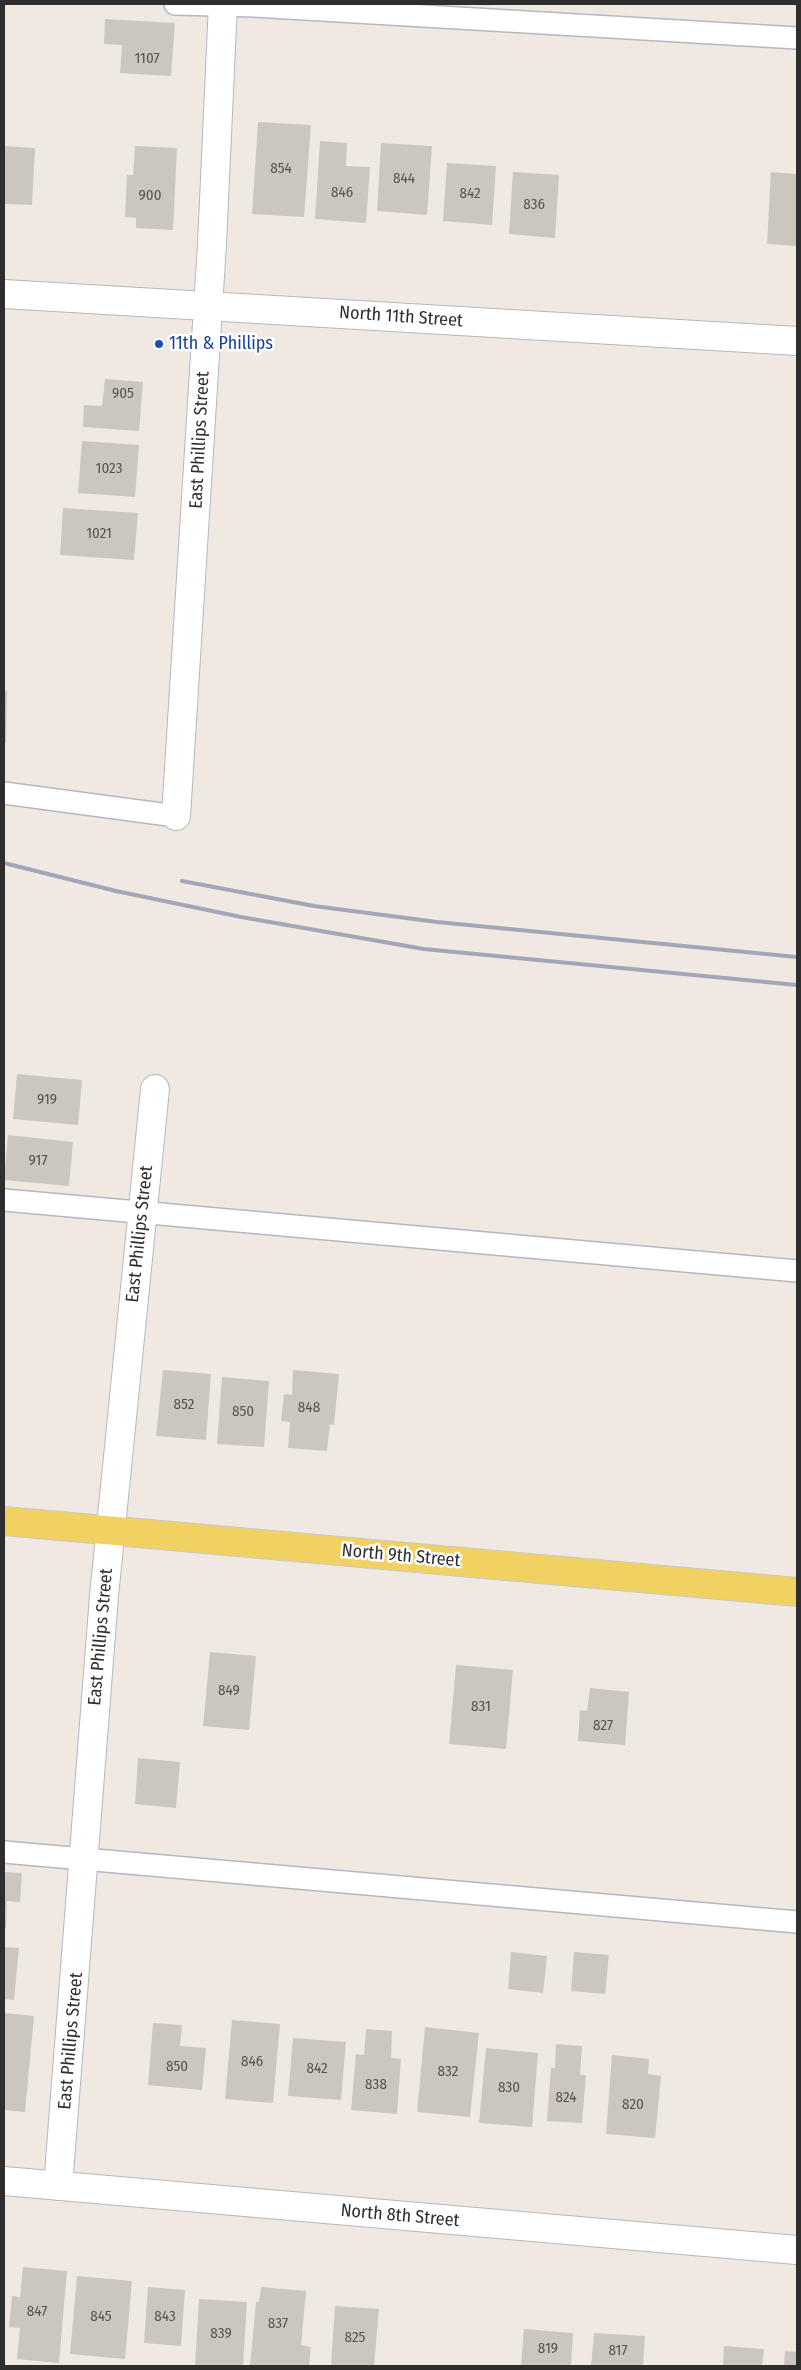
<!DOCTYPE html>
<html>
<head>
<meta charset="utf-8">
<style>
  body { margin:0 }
  #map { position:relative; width:801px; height:2370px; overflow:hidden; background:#efe9e1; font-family:"Fira Sans Condensed",sans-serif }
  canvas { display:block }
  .frame { position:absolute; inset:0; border:5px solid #2e2e2e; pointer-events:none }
</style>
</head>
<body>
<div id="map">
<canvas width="801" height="2370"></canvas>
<div class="frame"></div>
</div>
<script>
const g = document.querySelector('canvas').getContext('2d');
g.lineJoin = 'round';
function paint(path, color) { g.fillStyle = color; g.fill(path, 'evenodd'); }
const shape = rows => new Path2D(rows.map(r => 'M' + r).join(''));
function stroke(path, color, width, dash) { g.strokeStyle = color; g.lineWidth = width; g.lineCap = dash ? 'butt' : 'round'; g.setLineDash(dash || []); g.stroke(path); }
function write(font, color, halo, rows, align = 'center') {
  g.font = font + ' "Fira Sans Condensed",sans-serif'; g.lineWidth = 5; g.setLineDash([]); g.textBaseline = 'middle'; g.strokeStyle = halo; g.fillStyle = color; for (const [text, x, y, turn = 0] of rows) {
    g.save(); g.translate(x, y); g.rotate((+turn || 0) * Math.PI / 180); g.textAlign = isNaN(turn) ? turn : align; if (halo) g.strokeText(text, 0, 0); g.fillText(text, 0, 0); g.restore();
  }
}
paint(shape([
  [105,19,175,23,171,76,120,73,122,45,104,44],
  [258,122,311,125,304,217,252,214],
  [320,141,347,143,346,166,370,167,366,223,315,219],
  [381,143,432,146,427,215,377,211],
  [4,146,35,148,32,205,4,204],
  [135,146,177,148,173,230,136,228,136,218,125,217,127,175,133,175],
  [447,163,496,166,492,225,443,221],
  [513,172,559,175,555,238,509,234],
  [771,172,797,174,797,246,767,244],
  [105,379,143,382,139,431,83,427,84,405,102,406],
  [82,441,139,445,135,497,78,493],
  [63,508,138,513,134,560,60,555],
  [4,691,7,691,6,743,4,743],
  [17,1074,82,1080,78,1125,13,1119],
  [8,1135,73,1142,69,1186,4,1180],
  [163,1370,211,1374,206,1440,156,1436],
  [293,1370,339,1374,334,1425,330,1424,327,1451,288,1448,290,1422,281,1421,284,1394,292,1395],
  [222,1377,269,1381,264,1447,217,1444],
  [210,1652,256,1656,249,1730,203,1726],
  [456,1665,513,1670,506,1749,449,1744],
  [590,1688,629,1692,625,1745,578,1741,580,1710,587,1711],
  [138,1758,180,1762,176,1808,135,1804],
  [4,1872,22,1873,20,1902,7,1901,6,1928,4,1928],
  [4,1947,19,1948,14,2000,4,1999],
  [511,1952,547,1956,543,1993,508,1989],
  [574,1952,609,1955,605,1994,571,1991],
  [4,2013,34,2016,25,2112,4,2110],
  [232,2020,280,2024,273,2103,225,2099],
  [153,2023,182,2025,180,2046,206,2048,202,2090,148,2085],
  [425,2027,479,2033,470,2117,417,2112],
  [366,2029,392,2031,391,2058,401,2059,397,2114,351,2110,356,2054,364,2055],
  [293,2038,346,2042,341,2100,288,2096],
  [556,2044,582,2046,580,2075,586,2075,582,2123,547,2121,551,2068,555,2068],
  [486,2048,538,2053,532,2127,479,2123],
  [612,2055,649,2059,648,2074,661,2076,655,2138,606,2134],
  [23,2267,67,2271,59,2363,17,2359,20,2328,9,2327,12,2296,20,2297],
  [77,2276,132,2281,125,2359,70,2354],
  [148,2287,185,2290,181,2346,144,2343],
  [261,2287,306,2291,301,2345,311,2347,309,2366,250,2366,256,2302,259,2302],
  [199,2299,247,2302,243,2366,195,2366],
  [335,2306,379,2309,374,2366,331,2366],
  [524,2329,573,2333,571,2366,521,2366],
  [594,2333,645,2336,643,2366,591,2366],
  [724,2346,764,2349,762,2366,723,2366],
  [785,2351,797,2352,797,2366,784,2366]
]), '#cbc7bf');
const lane = shape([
  [175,4,254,6,797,38],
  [4,793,176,816],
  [4,1200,797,1271],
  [4,1852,797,1922]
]);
const street = shape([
  [4,294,797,341],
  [176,816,212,244,223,4],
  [4,2181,797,2250],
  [58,2186,104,1596,155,1089]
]);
const primary = shape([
  [4,1521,797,1592]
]);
stroke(lane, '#b4b7c1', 24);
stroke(street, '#b4b7c1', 30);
stroke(primary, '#c9c9c9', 30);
stroke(lane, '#fff', 21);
stroke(street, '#fff', 28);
stroke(primary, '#f2d163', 28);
stroke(shape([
  [4,863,116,891,241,917,424,949,797,985],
  [182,881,314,906,437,922,797,957]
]), '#a3a6b8', 4);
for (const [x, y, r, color] of [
  [159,344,5,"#1a4fb4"]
]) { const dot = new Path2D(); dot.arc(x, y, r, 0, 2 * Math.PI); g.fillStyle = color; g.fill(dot); stroke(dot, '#fff', 2); }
write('15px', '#555452', null, [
  ["1107",147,59],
  ["854",281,169],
  ["844",404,179],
  ["846",342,193],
  ["842",470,194],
  ["900",150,196],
  ["836",534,205],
  ["905",123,394],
  ["1023",109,469],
  ["1021",99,534],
  ["919",47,1100],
  ["917",38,1161],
  ["852",184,1405],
  ["848",309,1408],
  ["850",243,1412],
  ["849",229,1691],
  ["831",481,1707],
  ["827",603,1726],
  ["846",252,2062],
  ["850",177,2067],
  ["842",317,2069],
  ["832",448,2072],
  ["838",376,2085],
  ["830",509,2088],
  ["824",566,2098],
  ["820",633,2105],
  ["847",37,2312],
  ["845",101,2317],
  ["843",165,2317],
  ["837",278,2324],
  ["839",221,2334],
  ["825",355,2338],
  ["819",548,2349],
  ["817",618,2351]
]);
write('18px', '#2e2e2e', '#fff', [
  ["North 11th Street",401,317,4],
  ["East Phillips Street",200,440,-87],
  ["East Phillips Street",140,1234,-84],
  ["North 9th Street",401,1556,5],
  ["East Phillips Street",101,1637,-85],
  ["East Phillips Street",71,2041,-85],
  ["North 8th Street",400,2216,5]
]);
write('18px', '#164399', '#fff', [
  ["11th & Phillips",169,344]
], 'left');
</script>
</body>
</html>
